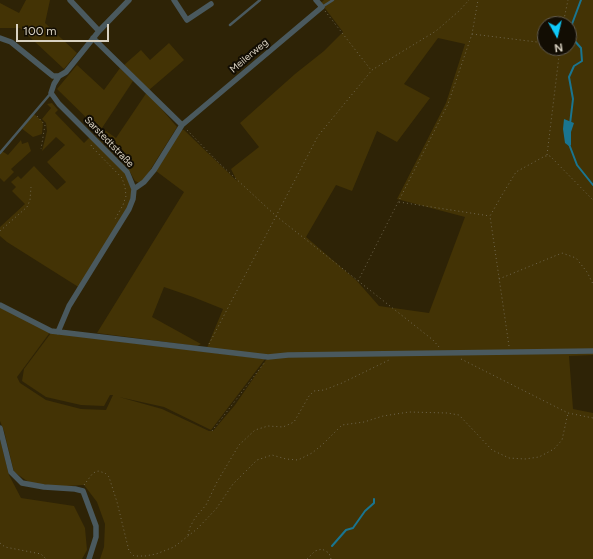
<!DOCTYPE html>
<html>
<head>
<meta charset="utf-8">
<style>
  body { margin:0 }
  #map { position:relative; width:593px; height:559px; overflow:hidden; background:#2e2306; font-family:Figtree,sans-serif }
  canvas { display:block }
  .north { position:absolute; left:537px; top:16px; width:40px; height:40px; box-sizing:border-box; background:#120d03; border:1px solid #615b4f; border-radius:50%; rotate:172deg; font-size:11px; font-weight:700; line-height:16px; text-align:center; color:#d8d1c1 }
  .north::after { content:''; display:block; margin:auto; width:14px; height:18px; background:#10cafa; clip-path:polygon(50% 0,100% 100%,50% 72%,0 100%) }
  .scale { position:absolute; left:16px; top:24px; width:93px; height:18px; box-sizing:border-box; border:2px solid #d8d1c1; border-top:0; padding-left:5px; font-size:12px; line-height:14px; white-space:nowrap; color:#d8d1c1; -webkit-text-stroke:3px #120d03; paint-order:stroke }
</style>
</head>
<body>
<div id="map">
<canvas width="593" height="559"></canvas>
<div class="north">N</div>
<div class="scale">100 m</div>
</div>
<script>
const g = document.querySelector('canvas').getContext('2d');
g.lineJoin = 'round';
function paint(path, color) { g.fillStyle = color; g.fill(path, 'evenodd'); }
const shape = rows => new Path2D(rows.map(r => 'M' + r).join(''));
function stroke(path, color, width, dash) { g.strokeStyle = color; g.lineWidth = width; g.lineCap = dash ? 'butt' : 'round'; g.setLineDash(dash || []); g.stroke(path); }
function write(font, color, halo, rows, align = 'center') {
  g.font = font + ' Figtree,sans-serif'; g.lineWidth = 4; g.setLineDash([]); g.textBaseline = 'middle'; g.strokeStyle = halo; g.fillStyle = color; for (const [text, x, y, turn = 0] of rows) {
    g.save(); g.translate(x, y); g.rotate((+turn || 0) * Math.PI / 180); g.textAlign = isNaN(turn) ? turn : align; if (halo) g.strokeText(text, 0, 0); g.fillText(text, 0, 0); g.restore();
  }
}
paint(shape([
  [26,0,50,0,45,23,77,53,64,69,20,28,0,28,0,3,19,13],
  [324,0,593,0,593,355,569,356,573,409,593,413,593,559,100,559,104,547,105,524,97,502,84,485,50,487,30,483,14,472,4,431,0,421,0,305,51,331,17,377,20,383,46,400,81,409,106,410,113,395,110,395,104,406,81,405,46,397,22,381,24,369,51,333,265,359,211,430,164,407,119,397,162,409,209,431,213,431,235,405,268,357,206,350,223,309,193,297,164,287,152,317,201,344,197,346,97,333,184,192,156,171,181,130,184,130,237,181,231,169,259,147,240,123,295,74,324,51,343,32,321,3],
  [545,24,569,24,569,48,545,48],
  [438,38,465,44,446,103,397,199,465,217,429,313,379,306,357,281,306,237,336,185,352,191,377,131,397,142,430,98,404,84],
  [169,43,184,60,149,90,124,65,141,50,150,60],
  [77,65,104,90,120,68,133,81,102,128,116,138,147,92,177,127,144,180,139,183,135,181,129,170,95,135,99,130,57,89],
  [52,103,58,110,55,113,84,143,91,136,127,172,134,189,133,199,80,288,7,242,0,236,0,227,25,204,12,191,16,187,11,182,18,176,21,179,34,166,57,190,66,182,47,162,65,145,56,137,42,151,47,131,46,123,42,119,51,108,47,104],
  [33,113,43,122,42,134,33,137,21,128],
  [21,140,22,144,28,142,31,151,11,169,14,172,4,182,0,178,0,153,2,151,8,155],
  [0,439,9,475,21,498,74,506,85,528,87,550,82,559,0,559]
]), '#433305');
paint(shape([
  [564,119,574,123,571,132,571,145,569,146,565,143,563,129]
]), '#1a7590');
stroke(shape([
  [570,124,573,99,569,77,574,66,582,61,581,48,573,39,572,24,581,0],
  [569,144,577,165,593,185],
  [332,546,346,530,353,528,365,511,374,503,374,499]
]), '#1a7590', 2);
stroke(shape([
  [325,11,371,70],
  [563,24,568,0],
  [472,34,545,43],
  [37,116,45,125,41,149],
  [187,130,219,163,276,216,433,340,439,347],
  [91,145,92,147,122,178,125,187,126,196,123,205,114,221],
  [547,155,560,48],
  [399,202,490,216],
  [0,231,27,207,30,200,31,187],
  [499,279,562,253,576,258,587,272,593,284],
  [358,281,448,104,472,34,478,0],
  [209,344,318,136,372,70,436,31,459,11,469,0],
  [509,346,490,216,502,195,516,172,545,156,550,156,593,200],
  [461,359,568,413,593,418],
  [212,431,265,362],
  [84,485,93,473,98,471,105,473,109,477,117,502,129,551,134,556,145,556,156,554,174,547,197,529,216,509,233,484,257,460,272,455,286,459,298,460,312,453,322,445,342,425,364,422,383,416,409,412,447,413,459,415,492,450,509,458,525,459,539,457,554,449,562,440,568,413],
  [188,535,190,527,195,518,206,505,217,482,239,445,255,430,268,426,283,427,294,422,309,396,314,391,324,390,342,383,389,360],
  [0,543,5,547,41,554,46,559],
  [307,559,315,551,322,549,329,553,331,559]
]), '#70674f', 1, [1, 3]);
stroke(shape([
  [322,7,333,0],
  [230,25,260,0],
  [0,153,51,93]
]), '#4a595e', 2.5);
stroke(shape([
  [70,0,99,31],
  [174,0,187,20,211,4],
  [0,38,11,42,53,76,59,76],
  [93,38,182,125],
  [134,189,144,182,154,170,182,125,322,7,316,0],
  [0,305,51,331,268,357,288,355,593,351],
  [58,332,69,306,129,209,133,199,134,189,127,172,59,104,51,93,54,84,59,76,66,72,99,31,129,0],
  [0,428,11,472,22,483,44,487,75,489,83,491,96,526,96,537,89,559]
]), '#4a595e', 5.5);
write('10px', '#d8d1c1', '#120d03', [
  ["Meilerweg",249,56,-40],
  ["Sarstedtstraße",109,142,46]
]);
</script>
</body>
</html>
